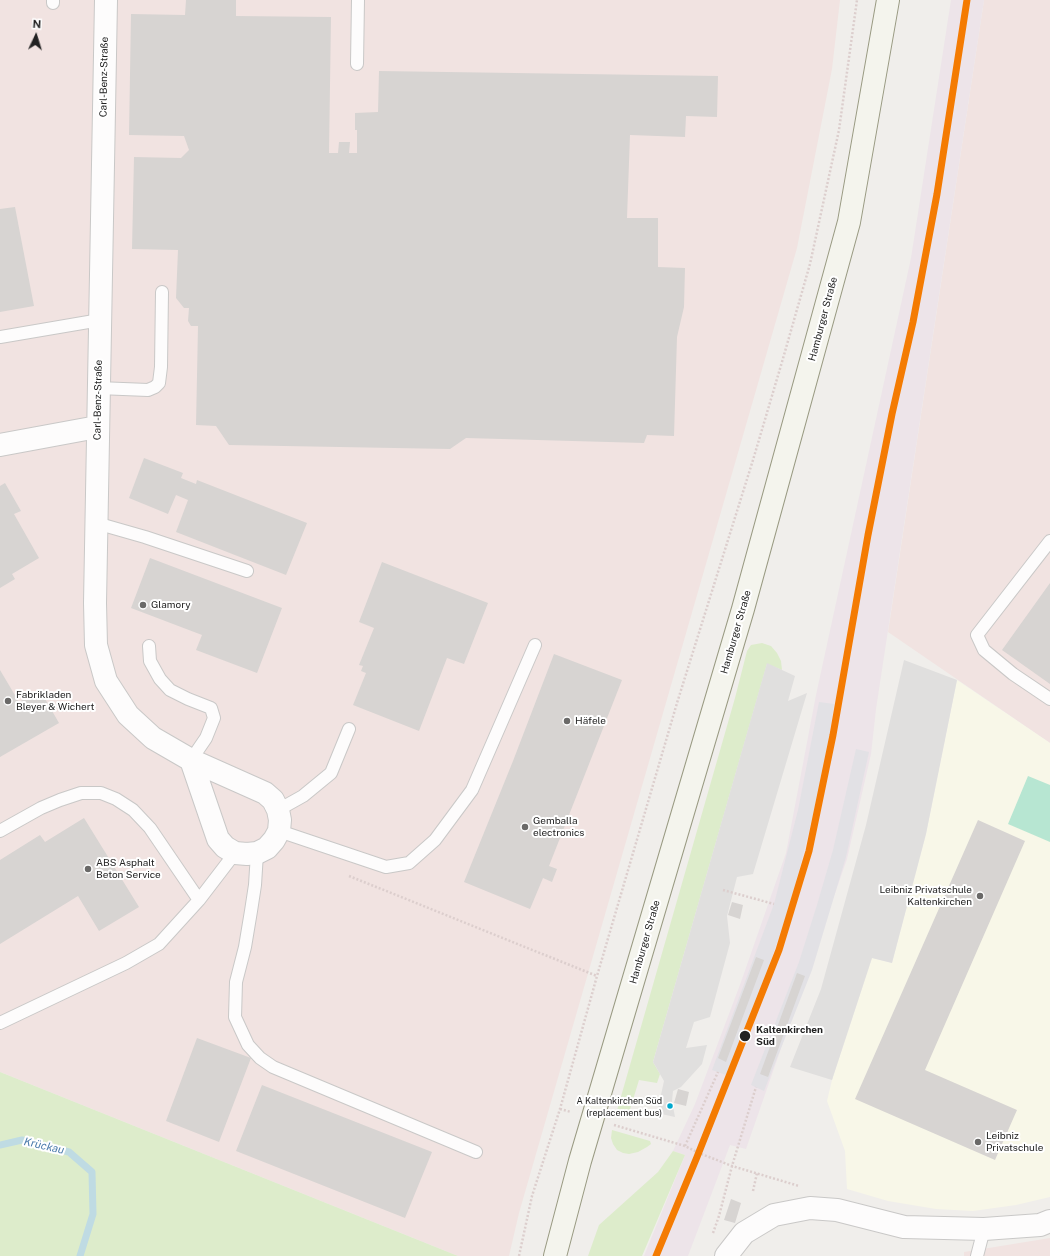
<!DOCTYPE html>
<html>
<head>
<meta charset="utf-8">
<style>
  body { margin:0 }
  #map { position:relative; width:1050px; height:1256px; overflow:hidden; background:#f0eeeb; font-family:"Public Sans",sans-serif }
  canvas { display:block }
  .north { position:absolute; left:16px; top:16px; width:40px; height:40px; -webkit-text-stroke:3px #fff; paint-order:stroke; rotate:4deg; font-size:11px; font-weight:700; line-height:16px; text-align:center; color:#222 }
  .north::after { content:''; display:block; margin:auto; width:14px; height:18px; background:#222; clip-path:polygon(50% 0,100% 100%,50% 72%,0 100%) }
</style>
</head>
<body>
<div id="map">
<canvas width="1050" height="1256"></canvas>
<div class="north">N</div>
</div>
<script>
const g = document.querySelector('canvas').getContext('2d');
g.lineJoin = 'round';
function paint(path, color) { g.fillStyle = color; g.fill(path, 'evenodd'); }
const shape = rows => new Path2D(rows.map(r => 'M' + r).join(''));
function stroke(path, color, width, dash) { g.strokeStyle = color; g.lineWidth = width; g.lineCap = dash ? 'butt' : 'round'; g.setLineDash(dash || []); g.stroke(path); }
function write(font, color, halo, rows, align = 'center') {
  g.font = font + ' "Public Sans",sans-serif'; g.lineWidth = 4; g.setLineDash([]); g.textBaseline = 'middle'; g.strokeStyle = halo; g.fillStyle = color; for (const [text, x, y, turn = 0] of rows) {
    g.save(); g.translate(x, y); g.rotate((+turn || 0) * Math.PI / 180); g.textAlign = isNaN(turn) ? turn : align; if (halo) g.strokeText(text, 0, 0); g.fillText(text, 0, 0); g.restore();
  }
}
paint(shape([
  [0,0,840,0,832,69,797,248,519,1213,509,1256,458,1256,0,1072],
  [984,0,1050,0,1050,743,888,632],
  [1050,1238,1050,1256,964,1256,964,1252]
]), '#f1e3e1');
paint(shape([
  [951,0,984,0,876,709,871,754,847,859,746,1149,730,1145,688,1256,644,1256,685,1155,673,1151,695,1104,741,982,786,853,816,695,911,258]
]), '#ede4e9');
paint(shape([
  [957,680,1050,743,1050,1197,1016,1205,973,1211,936,1209,888,1201,847,1189,845,1151,827,1101,832,1080,872,958,892,963,926,834]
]), '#f8f7e8');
paint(shape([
  [762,643,771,646,777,653,781,661,782,670,767,664,653,1062,660,1074,657,1083,639,1080,628,1116,616,1114,735,698,747,651,751,645],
  [0,1072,458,1256,0,1256],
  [612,1130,650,1141,651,1144,647,1147,638,1152,629,1154,623,1153,617,1150,613,1144,611,1138],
  [673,1151,685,1155,642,1256,588,1256,599,1225,658,1172]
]), '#ddeccb');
paint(shape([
  [1028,776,1050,785,1050,842,1008,824]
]), '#b7e6d2');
paint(shape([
  [904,660,957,680,926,834,892,963,872,958,832,1080,790,1067,821,989,866,825],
  [767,663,795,676,788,701,807,693,753,874,737,877,727,916,730,943,710,1017,694,1022,686,1048,707,1045,702,1064,681,1087,673,1091,672,1101,675,1117,657,1113,664,1081,653,1062]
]), '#e0dfde');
paint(shape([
  [819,702,834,704,829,737,813,815,800,867,788,910,770,963,726,1075,712,1070,774,904,798,810],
  [856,749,869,752,846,857,812,970,764,1091,751,1085,799,962,817,905,833,850]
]), '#e2e1e5');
stroke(shape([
  [0,1145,22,1140,69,1152,92,1172,93,1214,80,1256]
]), '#bfdbe3', 7);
paint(shape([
  [186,0,236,0,236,16,331,17,329,153,338,153,339,142,350,142,349,153,357,153,357,130,355,130,355,113,378,112,379,71,718,76,717,117,686,116,685,137,630,135,627,218,658,218,658,267,685,268,684,307,677,337,674,436,647,435,644,443,466,438,450,449,229,445,216,426,196,425,198,326,191,326,188,321,189,308,184,308,176,298,178,250,132,249,134,157,181,158,189,150,184,136,129,135,131,14,185,15],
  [15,207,34,306,0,312,0,209],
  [144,458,183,473,181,478,196,484,197,480,307,523,286,575,176,532,188,500,176,495,168,514,129,498],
  [5,483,21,511,14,514,39,558,12,574,15,579,0,588,0,486],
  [150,558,282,608,257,673,196,650,202,635,131,608],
  [382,562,488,603,464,664,447,658,419,731,353,705,366,673,361,671,363,666,359,665,374,628,359,622],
  [1050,583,1050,684,1002,650],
  [554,654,622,680,549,866,557,869,552,882,543,878,530,909,464,882,513,761],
  [0,670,19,702,40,690,59,723,0,757],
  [84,818,139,907,99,931,78,896,0,944,0,860,40,835,45,842],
  [978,820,1025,841,925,1070,1017,1110,995,1160,855,1099],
  [732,902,743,905,740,919,728,915],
  [756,957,764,960,726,1062,718,1058],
  [797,973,805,976,768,1077,760,1074],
  [197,1038,251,1058,219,1142,166,1121],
  [262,1085,432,1152,405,1218,236,1151],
  [678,1089,689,1092,686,1106,674,1103],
  [731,1199,741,1203,735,1223,724,1220]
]), '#d7d4d2');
const service = shape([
  [53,0,53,3],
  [357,64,358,0],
  [0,337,100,320],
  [98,388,148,390,155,387,159,383,161,367,162,292],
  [96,523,145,537,247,571],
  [1050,541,977,635,984,650,1013,674,1050,699],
  [149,646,150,661,160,679,170,690,188,699,211,708,214,718,206,738,191,760],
  [278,810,303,796,331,773,349,729],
  [0,831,41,808,60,800,81,793,101,793,116,799,133,810,150,828,199,900],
  [279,831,386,867,409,863,435,840,472,790,535,645],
  [257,853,255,885,251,911,245,947,236,982,235,1017,248,1045,260,1058,273,1067,476,1152],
  [0,1023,126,963,159,944,199,900,235,853],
  [977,1256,984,1229]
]);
const minor = shape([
  [106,0,95,603,96,645,106,681,128,715,153,738,191,760,265,793,273,800,278,810,280,820,279,831,274,840,267,848,257,853,247,854,235,853,225,847,218,839,191,760],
  [0,445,97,427],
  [726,1256,744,1233,774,1215,810,1208,837,1210,904,1227,984,1229,1040,1225,1050,1221]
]);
const secondary = shape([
  [555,1256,580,1161,743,609,849,222,888,0]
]);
stroke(service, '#c9c8c7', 14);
stroke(minor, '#c9c8c7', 24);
stroke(secondary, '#999a82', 24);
stroke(shape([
  [349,876,597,976],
  [723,890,774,904],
  [560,1109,571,1112],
  [614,1125,685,1146,699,1153,732,1166,799,1186],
  [685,1146,718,1072],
  [753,1191,757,1173],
  [713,1233,719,1216,732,1166,756,1087],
  [519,1256,532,1196,560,1109,597,976,677,703,753,460,782,362,810,264,839,130,857,0]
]), '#dccecd', 2.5, [2, 2]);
stroke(service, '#fdfcfc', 12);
stroke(minor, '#fdfcfc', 22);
stroke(secondary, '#f4f4ed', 22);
stroke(shape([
  [656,1256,697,1157,779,950,809,851,833,735,868,535,892,414,913,322,937,194,967,0]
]), '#f47b02', 7);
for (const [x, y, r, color] of [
  [143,605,4,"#6a6968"],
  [8,701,4,"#6a6968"],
  [567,721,4,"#6a6968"],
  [525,827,4,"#6a6968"],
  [88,869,4,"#6a6968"],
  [980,896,4,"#6a6968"],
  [745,1036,6,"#222"],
  [670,1106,3.5,"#00a9ce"],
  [978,1142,4,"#6a6968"]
]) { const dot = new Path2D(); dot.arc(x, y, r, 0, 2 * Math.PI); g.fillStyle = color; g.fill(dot); stroke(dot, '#fff', 1.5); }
write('9px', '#222', '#fff', [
  ["A Kaltenkirchen Süd",662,1101],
  ["(replacement bus)",662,1113]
], 'right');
write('10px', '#222', '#fff', [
  ["Carl-Benz-Straße",104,77,-89],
  ["Hamburger Straße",823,319,-75],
  ["Carl-Benz-Straße",98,400,-89],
  ["Hamburger Straße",736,632,-74],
  ["Hamburger Straße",645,942,-74]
]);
write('10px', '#222', '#fff', [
  ["Glamory",151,605],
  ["Fabrikladen",16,695],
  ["Bleyer & Wichert",16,707],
  ["Häfele",575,721],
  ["Gemballa",533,821],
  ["electronics",533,833],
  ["ABS Asphalt",96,863],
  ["Beton Service",96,875],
  ["Leibniz Privatschule",972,890,"right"],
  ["Kaltenkirchen",972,902,"right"],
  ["Leibniz",986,1136],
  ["Privatschule",986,1148]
], 'left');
write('bold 10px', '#222', '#fff', [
  ["Kaltenkirchen",756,1030],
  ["Süd",756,1042]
], 'left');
write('italic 11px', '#4a7aab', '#fff', [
  ["Krückau",44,1146,13]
]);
</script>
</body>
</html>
